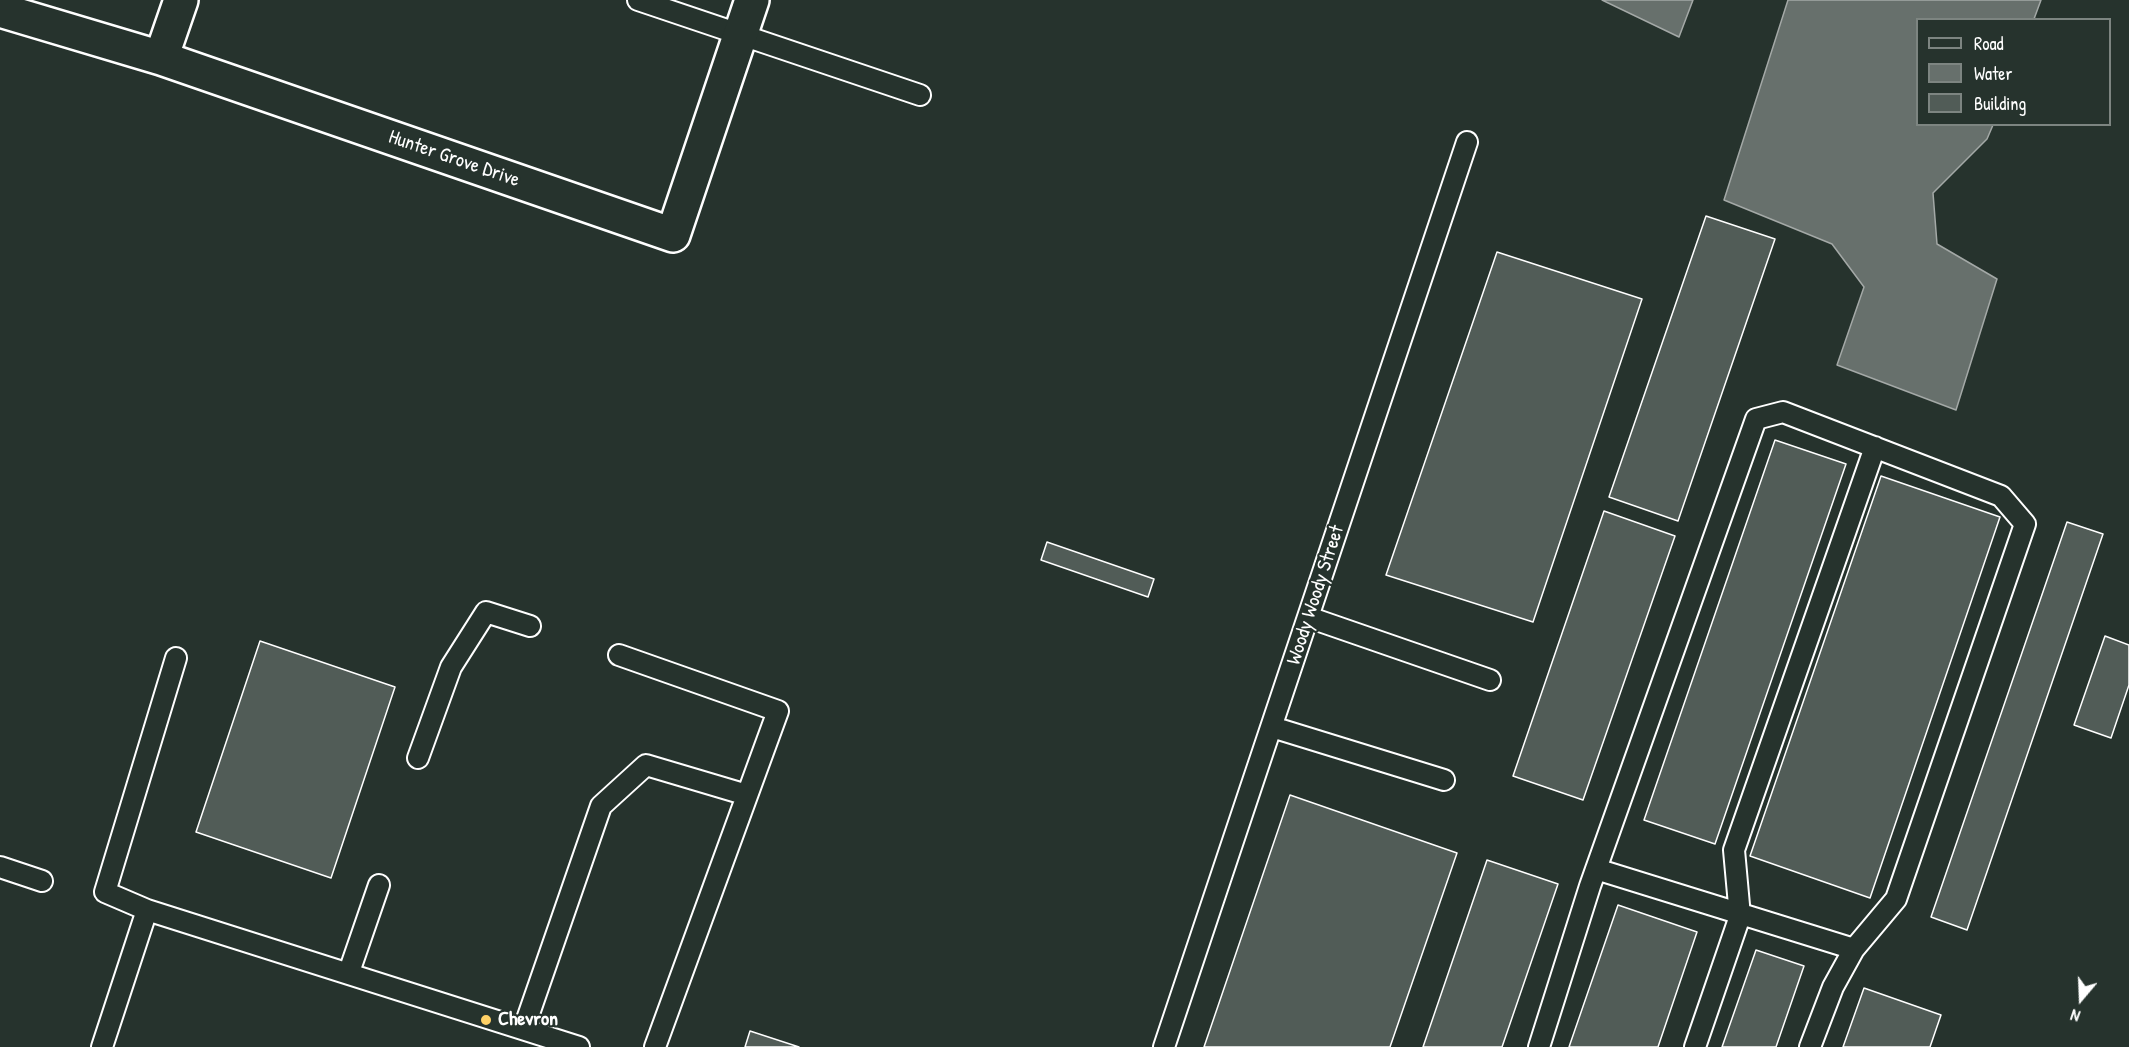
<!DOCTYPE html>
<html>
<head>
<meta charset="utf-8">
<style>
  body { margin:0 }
  #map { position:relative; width:2129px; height:1047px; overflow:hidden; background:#26332d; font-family:"Patrick Hand",sans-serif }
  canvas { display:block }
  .legend { position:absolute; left:1916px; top:18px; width:195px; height:108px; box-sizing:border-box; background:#26332d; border:2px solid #7d8581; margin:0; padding:8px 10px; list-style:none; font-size:18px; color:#fff }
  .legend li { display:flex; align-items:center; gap:12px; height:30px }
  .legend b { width:30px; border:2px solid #7d8581 }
  .north { position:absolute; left:2051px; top:969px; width:60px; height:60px; -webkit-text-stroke:4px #26332d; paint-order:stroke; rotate:199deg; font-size:16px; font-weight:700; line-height:24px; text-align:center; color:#fff }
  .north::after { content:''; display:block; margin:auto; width:21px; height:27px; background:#fff; clip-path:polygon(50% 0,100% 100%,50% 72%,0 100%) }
</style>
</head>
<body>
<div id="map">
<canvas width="2129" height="1047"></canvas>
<ul class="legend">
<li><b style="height:8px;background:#26332d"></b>Road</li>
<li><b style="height:16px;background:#67706c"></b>Water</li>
<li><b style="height:16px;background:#515c57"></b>Building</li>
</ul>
<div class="north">N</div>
</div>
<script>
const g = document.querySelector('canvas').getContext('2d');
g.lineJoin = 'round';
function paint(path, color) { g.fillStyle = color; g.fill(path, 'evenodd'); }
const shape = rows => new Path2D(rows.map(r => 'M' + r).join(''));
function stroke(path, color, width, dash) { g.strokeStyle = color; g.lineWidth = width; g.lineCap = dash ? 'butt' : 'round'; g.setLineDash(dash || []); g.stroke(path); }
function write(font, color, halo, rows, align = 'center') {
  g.font = font + ' "Patrick Hand",sans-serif'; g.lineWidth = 4.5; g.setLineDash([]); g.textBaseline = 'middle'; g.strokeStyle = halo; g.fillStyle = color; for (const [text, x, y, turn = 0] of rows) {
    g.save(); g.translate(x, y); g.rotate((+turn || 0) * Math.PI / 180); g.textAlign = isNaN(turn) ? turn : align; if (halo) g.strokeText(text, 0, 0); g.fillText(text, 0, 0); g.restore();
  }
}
const water = shape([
  [1602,0,1693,0,1679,37,1602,0],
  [1788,0,2041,0,2034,19,1918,20,1918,124,1993,125,1987,139,1933,193,1937,244,1997,279,1956,410,1837,365,1864,287,1832,244,1724,200,1788,0]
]);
paint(water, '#67706c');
stroke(water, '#a4a9a7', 1.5);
const building = shape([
  [1706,216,1775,239,1678,521,1609,497,1706,216],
  [1497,252,1642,299,1533,622,1386,575,1497,252],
  [1775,440,1846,464,1715,844,1644,820,1775,440],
  [1881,476,2000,517,1870,898,1750,856,1881,476],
  [1604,511,1675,536,1583,800,1513,776,1604,511],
  [2067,522,2103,534,1967,930,1931,917,2067,522],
  [1047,542,1154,579,1148,597,1041,560,1047,542],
  [2105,636,2129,645,2129,685,2111,738,2074,725,2105,636],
  [260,641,395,687,331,878,196,832,260,641],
  [1290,795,1457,853,1390,1047,1204,1047,1290,795],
  [1487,860,1558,884,1502,1047,1423,1047,1487,860],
  [1618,905,1697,932,1658,1047,1569,1047,1618,905],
  [1756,950,1804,966,1776,1047,1722,1047,1756,950],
  [1864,988,1941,1015,1930,1047,1843,1047,1864,988],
  [750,1031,799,1047,745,1047,750,1031]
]);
paint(building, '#515c57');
stroke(building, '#fff', 1.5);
const lane = shape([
  [638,0,920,95],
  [1308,617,1490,680],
  [619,655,778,711,655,1047],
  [1272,727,1444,780],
  [418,758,451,667,486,612,530,626],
  [0,867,42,881],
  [1596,869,1854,949],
  [147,910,579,1047],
  [349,972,379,885],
  [524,1028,601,806,646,765,747,795],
  [102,1047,147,910,105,892,176,658],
  [1164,1047,1467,142],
  [1539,1047,1590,886,1756,419,1783,412,2001,496,2025,524,1896,899,1854,949,1833,987,1810,1047],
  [1695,1047,1740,916,1734,850,1875,447]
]);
const street = shape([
  [0,10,161,58,673,235,752,0],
  [161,58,181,0]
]);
stroke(lane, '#fff', 24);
stroke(street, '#fff', 38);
stroke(lane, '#26332d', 20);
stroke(street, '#26332d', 33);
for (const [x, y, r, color] of [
  [486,1020,6,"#ffd166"]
]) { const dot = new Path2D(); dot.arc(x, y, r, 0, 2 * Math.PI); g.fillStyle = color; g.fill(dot); stroke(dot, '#26332d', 2); }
write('20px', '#fff', '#26332d', [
  ["Hunter Grove Drive",454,159,19],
  ["Woody Woody Street",1316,595,-72]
]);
write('bold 20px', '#fff', '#26332d', [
  ["Chevron",498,1020]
], 'left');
</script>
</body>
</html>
